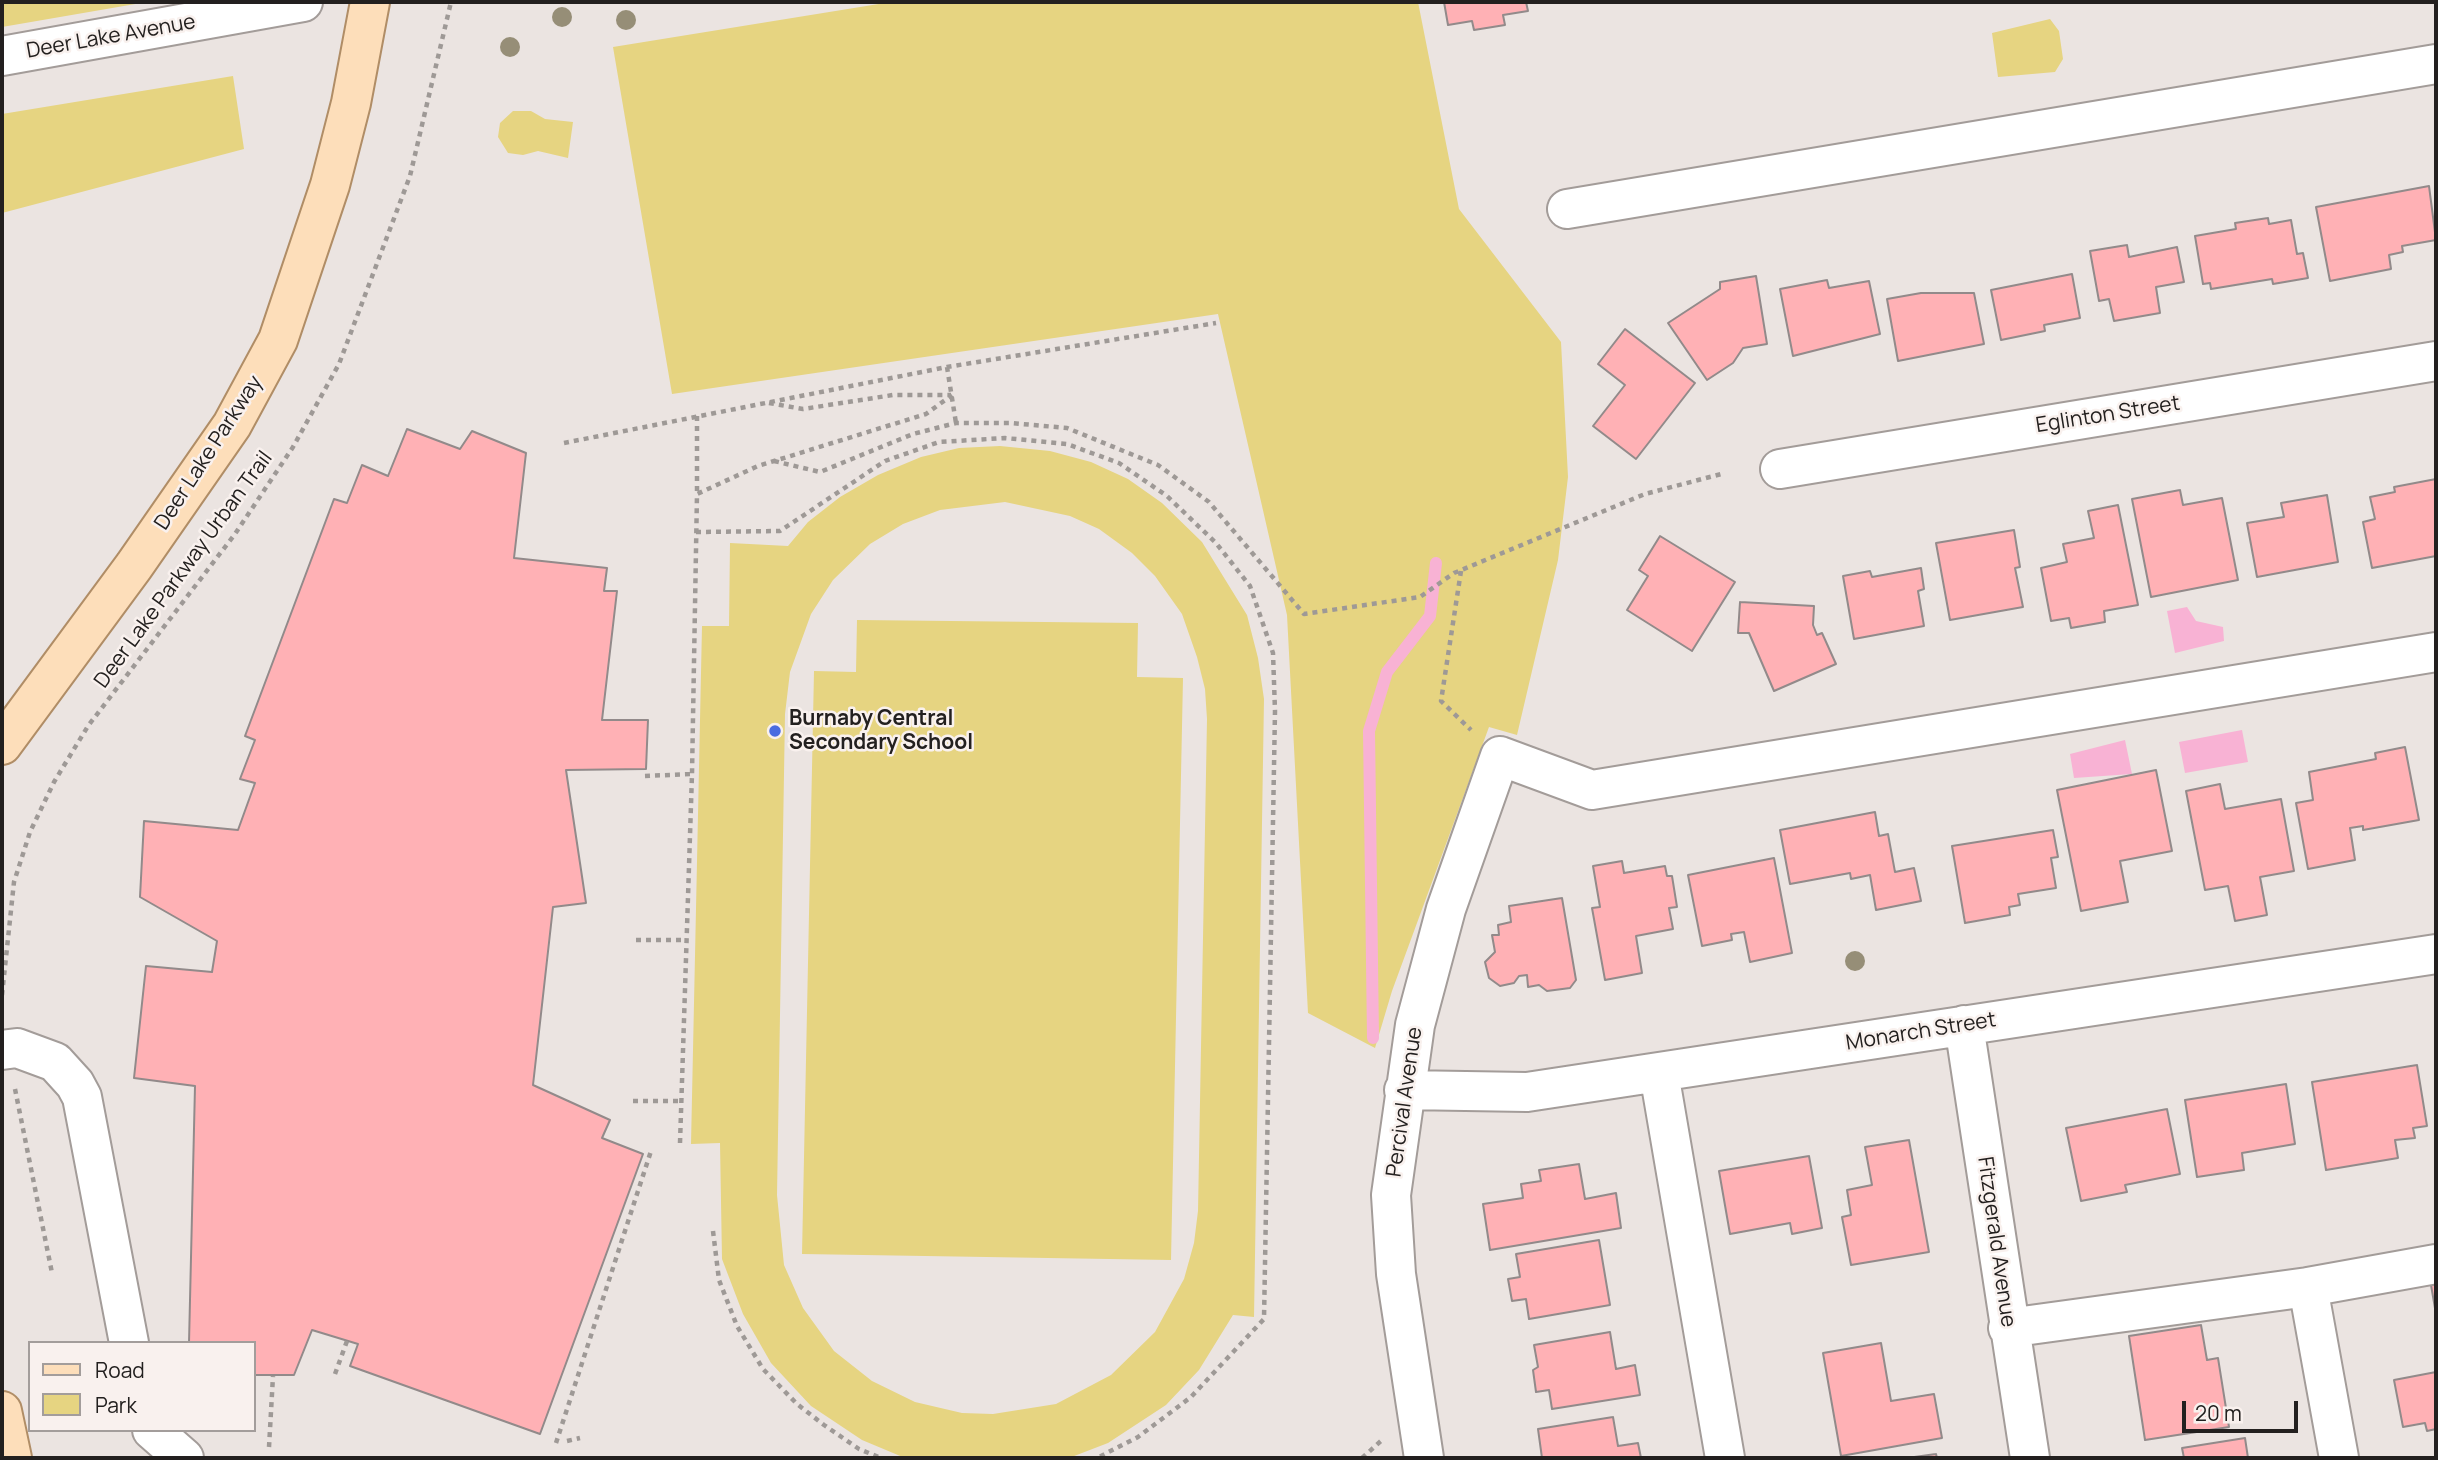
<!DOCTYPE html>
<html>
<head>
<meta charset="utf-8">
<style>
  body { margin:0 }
  #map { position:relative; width:2438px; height:1460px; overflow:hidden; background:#ebe4e1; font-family:Manrope,sans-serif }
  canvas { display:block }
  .frame { position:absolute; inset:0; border:4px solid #23201f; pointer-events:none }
  .legend { position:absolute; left:28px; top:1341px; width:228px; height:91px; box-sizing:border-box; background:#f9f1ee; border:2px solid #a39d9b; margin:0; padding:9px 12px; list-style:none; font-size:21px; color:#23201f }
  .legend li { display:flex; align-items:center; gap:14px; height:35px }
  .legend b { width:35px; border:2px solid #a39d9b }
  .scale { position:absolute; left:2182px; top:1401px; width:116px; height:32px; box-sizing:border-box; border:4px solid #23201f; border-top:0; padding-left:9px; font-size:21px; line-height:24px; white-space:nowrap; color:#23201f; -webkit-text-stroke:5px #f9f1ee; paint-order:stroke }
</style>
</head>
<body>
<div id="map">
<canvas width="2438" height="1460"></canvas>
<div class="frame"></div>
<ul class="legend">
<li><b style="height:9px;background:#fddeba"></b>Road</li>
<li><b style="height:19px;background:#e6d481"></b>Park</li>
</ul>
<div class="scale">20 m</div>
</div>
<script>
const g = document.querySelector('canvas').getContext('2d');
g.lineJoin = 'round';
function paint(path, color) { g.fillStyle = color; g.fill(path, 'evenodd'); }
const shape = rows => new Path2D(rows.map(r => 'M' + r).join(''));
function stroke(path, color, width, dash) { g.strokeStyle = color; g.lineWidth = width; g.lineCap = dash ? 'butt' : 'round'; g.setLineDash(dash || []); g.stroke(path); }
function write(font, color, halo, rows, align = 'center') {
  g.font = font + ' Manrope,sans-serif'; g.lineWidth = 5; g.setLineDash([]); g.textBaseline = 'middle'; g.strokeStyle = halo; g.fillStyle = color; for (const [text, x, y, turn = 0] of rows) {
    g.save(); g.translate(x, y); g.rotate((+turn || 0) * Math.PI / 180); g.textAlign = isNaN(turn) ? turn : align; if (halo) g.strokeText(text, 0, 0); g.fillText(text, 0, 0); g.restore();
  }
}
paint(shape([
  [2,2,147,2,2,27],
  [891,2,1418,2,1459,209,1561,342,1568,477,1558,560,1517,735,1489,727,1392,991,1375,1048,1308,1013,1287,615,1218,314,672,394,613,47],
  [2050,19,2059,31,2063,59,2055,72,1998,77,1992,33],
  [233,76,244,149,2,213,2,114],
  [513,111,531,111,545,119,573,122,568,158,538,151,523,155,508,153,498,137,500,123],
  [1000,446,1050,451,1091,462,1128,479,1162,503,1202,542,1247,615,1258,658,1264,699,1254,1317,1233,1315,1199,1370,1166,1405,1108,1443,1069,1458,905,1458,862,1440,811,1406,771,1363,743,1314,722,1259,720,1143,691,1144,702,626,729,626,730,543,788,546,808,522,840,497,878,475,921,457,959,448],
  [1005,502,1070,516,1099,529,1132,553,1155,576,1182,614,1197,657,1205,689,1207,719,1198,1211,1194,1243,1184,1279,1155,1332,1111,1375,1056,1404,993,1414,962,1413,915,1402,872,1381,834,1351,803,1308,784,1265,777,1195,785,714,790,672,811,614,833,580,870,544,903,524,940,510],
  [857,620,1138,623,1137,677,1183,678,1171,1260,802,1254,814,671,856,672]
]), '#e6d481');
paint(shape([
  [2187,607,2196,621,2223,627,2224,641,2175,653,2167,611],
  [2242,730,2248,762,2185,773,2179,742],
  [2125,740,2132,774,2074,778,2070,754]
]), '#f8b2d4');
stroke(shape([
  [1373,1038,1369,731,1387,672,1430,616,1436,563]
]), '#f8b2d4', 12);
const building = shape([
  [1444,2,1526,2,1528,11,1503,15,1505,25,1474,30,1472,21,1448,25,1444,2],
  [2429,186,2436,240,2402,246,2403,252,2389,255,2391,269,2330,281,2316,207,2429,186],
  [2268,218,2269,224,2291,220,2297,254,2303,253,2308,278,2273,284,2272,279,2211,289,2210,283,2203,284,2195,236,2236,229,2235,223,2268,218],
  [2127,245,2129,257,2177,247,2184,282,2156,287,2160,313,2114,321,2109,299,2099,301,2090,251,2127,245],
  [2072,274,2080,318,2044,325,2045,331,2001,340,1991,290,2072,274],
  [1756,276,1767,344,1743,348,1733,363,1707,380,1668,323,1720,289,1720,282,1756,276],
  [1827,280,1829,288,1869,281,1880,334,1793,356,1780,289,1827,280],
  [1921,293,1974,293,1984,344,1898,361,1887,299,1921,293],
  [1625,329,1695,383,1636,459,1593,426,1625,385,1598,364,1625,329],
  [407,429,460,449,472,431,526,453,514,558,607,568,604,591,617,591,602,720,648,720,646,769,566,770,586,903,553,907,533,1085,610,1120,602,1138,643,1154,540,1434,350,1366,358,1344,312,1330,294,1375,254,1375,254,1343,189,1343,195,1086,134,1078,146,966,212,972,217,941,140,897,144,821,238,830,255,783,240,779,255,740,245,736,334,499,347,503,362,465,388,476,407,429],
  [2436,479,2436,556,2372,568,2363,522,2375,519,2370,497,2395,492,2394,487,2436,479],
  [2180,490,2183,505,2222,498,2238,580,2151,597,2132,499,2180,490],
  [2327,495,2338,562,2257,577,2247,523,2284,517,2281,503,2327,495],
  [2118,505,2138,605,2104,611,2105,622,2071,628,2069,618,2051,621,2041,568,2067,562,2063,544,2094,538,2088,511,2118,505],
  [2014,530,2020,567,2015,568,2023,607,1950,620,1936,543,2014,530],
  [1660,536,1735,582,1692,651,1627,610,1648,576,1639,570,1660,536],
  [1921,568,1924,589,1918,591,1924,626,1854,639,1843,576,1870,571,1872,577,1921,568],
  [1740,602,1814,606,1813,625,1817,635,1822,633,1836,664,1774,691,1749,633,1738,633,1740,602],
  [2405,747,2419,820,2363,830,2363,826,2350,828,2355,860,2308,869,2296,803,2313,800,2309,772,2376,759,2375,753,2405,747],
  [2156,770,2172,851,2120,861,2128,902,2081,911,2057,790,2156,770],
  [2220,784,2225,809,2281,799,2294,871,2260,877,2267,915,2235,921,2228,886,2205,890,2186,791,2220,784],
  [1875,812,1879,836,1888,834,1895,872,1914,868,1921,901,1876,910,1870,875,1851,879,1850,873,1790,884,1780,830,1875,812],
  [2053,830,2058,857,2051,858,2056,888,2018,894,2020,905,2009,907,2010,915,1965,923,1952,846,2053,830],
  [1774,858,1792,953,1750,962,1744,932,1731,934,1732,940,1702,946,1688,875,1774,858],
  [1622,861,1624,873,1665,866,1667,876,1672,876,1677,907,1669,908,1673,929,1636,936,1642,973,1605,980,1592,908,1600,907,1593,866,1622,861],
  [1562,898,1576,980,1570,988,1547,991,1539,985,1528,987,1527,975,1519,976,1514,983,1500,986,1489,978,1485,962,1495,952,1492,935,1499,935,1498,925,1511,922,1509,906,1562,898],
  [2417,1065,2427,1126,2413,1128,2415,1138,2395,1140,2398,1158,2326,1170,2312,1082,2417,1065],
  [2286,1084,2295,1144,2242,1153,2244,1170,2197,1177,2185,1100,2286,1084],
  [2167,1109,2180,1174,2125,1185,2127,1192,2081,1201,2066,1128,2167,1109],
  [1909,1140,1929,1252,1851,1265,1842,1217,1851,1215,1847,1190,1872,1185,1865,1147,1909,1140],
  [1809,1156,1822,1228,1792,1234,1790,1223,1730,1234,1719,1171,1809,1156],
  [1579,1164,1585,1199,1616,1193,1621,1228,1490,1250,1483,1204,1523,1198,1521,1184,1541,1181,1539,1170,1579,1164],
  [1599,1240,1610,1305,1529,1319,1526,1299,1512,1301,1508,1279,1520,1277,1516,1254,1599,1240],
  [2436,1284,2436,1314,2431,1285,2436,1284],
  [2201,1325,2207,1360,2218,1358,2229,1427,2145,1440,2129,1336,2201,1325],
  [1610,1332,1616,1369,1635,1365,1640,1395,1552,1409,1549,1390,1536,1392,1533,1370,1538,1367,1534,1345,1610,1332],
  [1881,1343,1891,1401,1934,1394,1942,1438,1841,1456,1823,1353,1881,1343],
  [2436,1372,2436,1429,2427,1431,2425,1423,2403,1427,2394,1380,2436,1372],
  [1613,1417,1618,1446,1638,1443,1641,1458,1542,1458,1538,1429,1613,1417],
  [2245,1438,2248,1458,2184,1458,2182,1448,2245,1438],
  [1936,1454,1937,1458,1907,1458,1936,1454]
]);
paint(building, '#ffb1b5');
stroke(building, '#928a8a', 2);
const minor = shape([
  [2,56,303,2],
  [1567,209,2436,64],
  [1780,469,2436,361],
  [1964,1025,2030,1458],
  [2,1050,17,1048,55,1062,75,1084,82,1097,129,1343],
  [1659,1073,1725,1458],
  [1404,1090,1527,1092,2436,954],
  [2308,1287,2436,1264],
  [2008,1328,2308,1287,2339,1458],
  [152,1430,184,1458],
  [1424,1458,1396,1274,1391,1195,1415,1025,1446,909,1500,756,1592,790,2436,652]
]);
const major = shape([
  [2,745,134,566,232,425,278,340,330,185,351,103,370,2],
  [2,1411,12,1458]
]);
stroke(minor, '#a39c99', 42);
stroke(major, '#b08d66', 42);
stroke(shape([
  [2,2,4,2],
  [947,367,956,423],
  [769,403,803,409,893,395,951,395],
  [697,416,697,494],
  [564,443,947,367,1216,323],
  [774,461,820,472,913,434,956,423,1011,423,1067,428,1158,465,1209,502,1304,614,1420,597,1454,573,1645,494,1725,473],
  [696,532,780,531,885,461,939,442,1005,438,1067,444,1119,463,1167,496,1216,543,1250,586,1273,653,1275,711,1264,1319,1191,1397,1138,1437,1097,1458],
  [1461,571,1441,701,1471,730],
  [645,776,692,774],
  [636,940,685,940],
  [2,995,14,882,30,832,54,782,88,726,235,534,293,447,339,364,410,176,451,2],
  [15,1089,52,1273],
  [633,1101,681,1101],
  [680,1143,692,774,697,494,758,466,926,414,952,395],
  [713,1231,719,1280,737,1326,763,1369,797,1404,824,1425,859,1449,881,1458],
  [335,1374,347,1341],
  [567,1441,580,1438],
  [556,1443,651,1151],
  [269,1447,273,1376],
  [1362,1458,1382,1440]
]), '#9e9996', 4.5, [5, 5]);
stroke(minor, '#fff', 38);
stroke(major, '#fddeba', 38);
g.fillStyle = '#968e77';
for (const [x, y] of [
  [562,17],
  [626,20],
  [510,47],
  [1855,961]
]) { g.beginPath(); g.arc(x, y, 10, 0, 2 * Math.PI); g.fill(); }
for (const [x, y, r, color] of [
  [775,731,7,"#4a6ce0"]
]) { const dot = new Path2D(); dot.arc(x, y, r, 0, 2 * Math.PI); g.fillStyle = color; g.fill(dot); stroke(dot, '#f9f1ee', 2.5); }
write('21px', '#23201f', '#f9f1ee', [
  ["Deer Lake Avenue",111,37,-10],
  ["Eglinton Street",2108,415,-9],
  ["Deer Lake Parkway",209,453,-57],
  ["Deer Lake Parkway Urban Trail",184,570,-54],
  ["Monarch Street",1921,1032,-9],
  ["Percival Avenue",1405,1102,-82],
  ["Fitzgerald Avenue",1996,1242,82]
]);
write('bold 21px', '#23201f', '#f9f1ee', [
  ["Burnaby Central",789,719],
  ["Secondary School",789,743]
], 'left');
</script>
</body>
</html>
